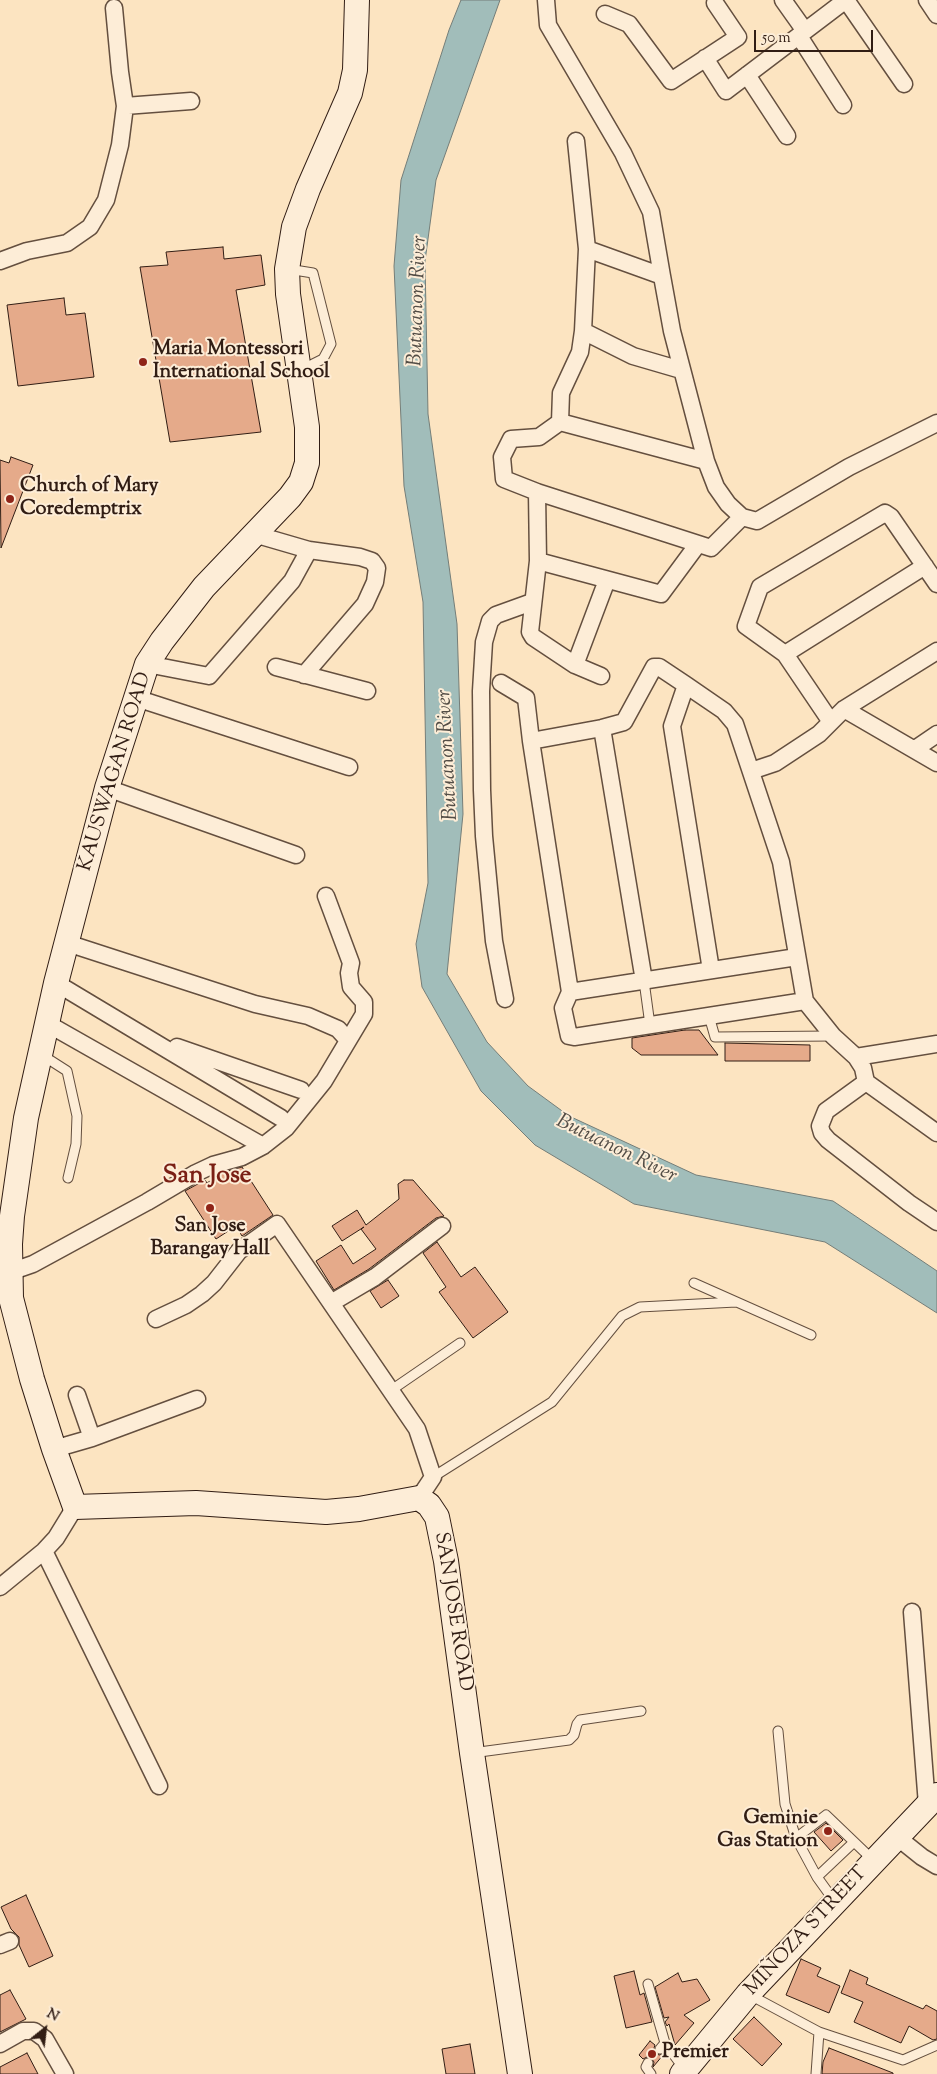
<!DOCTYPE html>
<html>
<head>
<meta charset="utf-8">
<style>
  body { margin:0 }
  #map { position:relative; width:937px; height:2074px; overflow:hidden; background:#fce4c1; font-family:"Sorts Mill Goudy",serif }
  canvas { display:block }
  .north { position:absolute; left:20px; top:2004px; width:50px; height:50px; -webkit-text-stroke:4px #fdedd7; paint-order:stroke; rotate:29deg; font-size:14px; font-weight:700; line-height:20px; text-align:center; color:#311d14 }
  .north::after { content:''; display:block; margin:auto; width:18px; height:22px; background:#311d14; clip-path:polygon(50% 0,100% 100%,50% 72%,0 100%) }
  .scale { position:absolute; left:754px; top:30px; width:119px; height:22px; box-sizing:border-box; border:2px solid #311d14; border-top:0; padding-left:6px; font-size:15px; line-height:18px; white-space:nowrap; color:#311d14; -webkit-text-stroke:4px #fdedd7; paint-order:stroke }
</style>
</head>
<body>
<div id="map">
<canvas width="937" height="2074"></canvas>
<div class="north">N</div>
<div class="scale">50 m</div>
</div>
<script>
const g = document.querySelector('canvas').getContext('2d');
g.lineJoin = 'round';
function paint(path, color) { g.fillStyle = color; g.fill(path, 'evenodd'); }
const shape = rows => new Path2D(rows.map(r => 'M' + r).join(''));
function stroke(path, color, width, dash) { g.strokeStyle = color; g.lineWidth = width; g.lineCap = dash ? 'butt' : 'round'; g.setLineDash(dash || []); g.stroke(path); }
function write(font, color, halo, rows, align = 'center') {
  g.font = font + ' "Sorts Mill Goudy",serif'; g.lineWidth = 4; g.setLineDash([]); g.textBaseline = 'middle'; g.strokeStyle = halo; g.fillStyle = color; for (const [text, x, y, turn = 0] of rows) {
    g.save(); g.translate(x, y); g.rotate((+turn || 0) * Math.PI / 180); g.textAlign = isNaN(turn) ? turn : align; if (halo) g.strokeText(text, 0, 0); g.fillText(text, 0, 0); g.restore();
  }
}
const water = shape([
  [461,0,500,0,436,180,425,261,428,414,457,624,463,814,447,974,487,1042,528,1086,569,1116,696,1175,833,1201,937,1271,937,1313,825,1242,634,1204,535,1145,481,1091,422,987,416,944,428,883,423,602,404,486,394,266,401,180,449,30,461,0]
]);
paint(water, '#a1bdba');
stroke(water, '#747d78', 1);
const building = shape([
  [223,247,224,259,261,255,265,285,236,290,261,432,170,442,140,267,168,265,166,252,223,247],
  [64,298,66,315,85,313,94,377,18,386,7,305,64,298],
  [11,457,33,465,1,548,0,460,9,463,11,457],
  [685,1030,699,1030,718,1055,641,1055,632,1048,632,1038,685,1030],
  [725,1043,810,1045,810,1061,725,1061,725,1043],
  [242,1167,273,1215,242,1236,236,1226,216,1239,185,1191,205,1180,207,1183,224,1172,242,1167],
  [404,1180,413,1180,444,1216,436,1218,369,1269,334,1290,316,1261,341,1245,353,1264,376,1249,361,1229,364,1227,342,1241,332,1226,357,1210,366,1225,399,1199,398,1184,404,1180],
  [437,1242,461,1277,475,1267,508,1312,473,1338,439,1292,446,1287,423,1253,437,1242],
  [388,1280,399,1296,381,1308,370,1291,388,1280],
  [826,1823,843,1840,831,1851,814,1832,826,1823],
  [26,1895,53,1956,29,1967,19,1945,19,1937,11,1929,1,1907,26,1895],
  [801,1959,821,1968,817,1976,840,1986,829,2013,786,1995,801,1959],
  [850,1970,868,1978,866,1984,923,2009,926,2005,937,2011,937,2039,933,2040,909,2026,901,2043,854,2022,863,2002,841,1993,850,1970],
  [634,1971,640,1995,644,1993,652,2022,626,2028,614,1976,634,1971],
  [678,1973,682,1982,697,1979,710,2000,684,2015,694,2023,675,2045,669,2024,667,2026,665,2022,669,2017,664,2018,655,1987,678,1973],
  [10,1990,26,2019,0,2032,0,1995,10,1990],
  [754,2017,782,2044,762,2066,733,2039,754,2017],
  [650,2041,655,2045,654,2048,656,2053,659,2055,664,2054,653,2067,654,2062,651,2058,647,2057,643,2059,639,2055,650,2041],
  [470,2044,475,2074,446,2074,442,2049,470,2044],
  [829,2048,893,2073,893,2074,822,2074,823,2062,829,2048],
  [27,2053,38,2074,0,2074,0,2067,27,2053]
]);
paint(building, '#e5aa8a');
stroke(building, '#311d14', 1);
const lane = shape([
  [288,269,313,273,331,344,323,359,299,371],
  [644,981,650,1025],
  [709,1016,715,1037,833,1036],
  [42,1055,67,1071,77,1116,76,1144,68,1178],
  [694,1283,811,1335],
  [390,1391,460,1343],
  [433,1477,552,1402,622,1316,640,1307,736,1302],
  [778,1731,785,1804,796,1838,817,1877,835,1902],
  [472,1753,569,1740,574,1735,577,1724,580,1720,641,1711],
  [796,1838,826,1815,874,1861],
  [817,1877,854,1842],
  [648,1984,665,2043],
  [750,1995,819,2032,903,2060,937,2045],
  [660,2049,665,2043,685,2070],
  [648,2063,646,2067,651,2074],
  [816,2074,819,2032]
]);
const street = shape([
  [546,0,548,25,623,153,651,212,662,276],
  [783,0,805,31],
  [846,0,904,84],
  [927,0,937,15],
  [605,14,629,24,671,81,738,37,715,3],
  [799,36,843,105],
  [705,58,726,91,846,0],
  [747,75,787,136],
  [125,106,191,101],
  [587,249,662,276,672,331,706,461,716,487,728,504,742,517,757,521,849,467,937,423],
  [0,261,27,251,67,243,90,227,106,200,120,145,125,106,120,72,114,8],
  [583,331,633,356,681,370],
  [560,422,561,393,580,352,583,331,587,249,576,141],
  [706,461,560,422,539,437,511,439,502,457,504,479,537,492,711,548,742,517],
  [537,492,538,561,530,632,533,637,575,665,601,676],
  [254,534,309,550,360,557,372,561,377,568,375,582,365,604,304,675],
  [538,561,661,594,698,544],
  [785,654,925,566],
  [147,664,209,676,292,581,309,550],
  [575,665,607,580],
  [276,667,367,691],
  [501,683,526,698,531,741,570,992,563,1008,569,1036,574,1037,805,1001],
  [686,685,672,726,711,970],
  [136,698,349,767],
  [844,709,937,763],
  [831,722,785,654,746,626,760,587,885,513,891,517,937,584],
  [602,728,644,981],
  [531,741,602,728,624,722,654,667,659,667,686,685,724,711,735,724,781,862,805,1001,833,1036,856,1057,863,1068,866,1082,937,1133],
  [915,749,937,734],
  [751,771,775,763,819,734,844,709,937,651],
  [107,788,296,855],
  [67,943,255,1004,308,1016,338,1029,348,1040],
  [56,983,281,1118],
  [570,992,797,957],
  [505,999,494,941,484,836,482,790,481,691,484,642,490,621,496,615,532,602],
  [48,1024,263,1146],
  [177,1047,301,1090],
  [856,1057,937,1044],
  [866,1082,826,1111,820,1126,822,1133,828,1140,909,1203,937,1222],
  [10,1272,33,1264,147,1202,196,1173,213,1165,242,1157,263,1146,286,1128,324,1081,364,1014,364,1002,351,987,349,973,351,963,326,896],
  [331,1303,375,1277,442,1226],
  [156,1319,186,1305,202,1294,214,1283,239,1251,277,1224,417,1429,433,1477,419,1498],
  [77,1395,92,1438],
  [54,1449,92,1438,197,1399],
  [44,1551,159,1786],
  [0,1587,44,1551,56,1538,75,1507],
  [912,1612,927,1805],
  [897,1837,922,1857,937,1866],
  [0,1945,10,1941],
  [0,2044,23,2031,34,2031,45,2039,65,2074]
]);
const secondary = shape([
  [357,0,355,70,350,93,308,189,294,227,287,269,288,294,307,427,307,463,301,482,290,497,204,587,162,641,147,664,107,788,56,983,26,1118,12,1216,10,1244,11,1298,32,1379,54,1449,75,1507,196,1503,326,1512,359,1509,419,1498,429,1505,437,1517,446,1561,472,1753,520,2074],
  [682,2074,748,1994,937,1795]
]);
stroke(lane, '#644f3f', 11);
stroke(street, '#644f3f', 19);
stroke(secondary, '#311d14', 26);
stroke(lane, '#fdedd7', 9);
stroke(street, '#fdedd7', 16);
stroke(secondary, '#fdedd7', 24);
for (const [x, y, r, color] of [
  [143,362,5,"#8f2418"],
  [10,499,5,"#8f2418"],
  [210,1208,5,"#8f2418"],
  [828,1831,5,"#8f2418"],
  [652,2054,5,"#8f2418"]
]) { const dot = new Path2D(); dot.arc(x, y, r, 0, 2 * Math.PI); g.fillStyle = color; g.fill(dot); stroke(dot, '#fdedd7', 2); }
write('bold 20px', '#311d14', '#fdedd7', [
  ["Maria Montessori",153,351],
  ["International School",153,374],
  ["Church of Mary",20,488],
  ["Coredemptrix",20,511],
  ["San Jose",210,1228,"center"],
  ["Barangay Hall",210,1251,"center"],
  ["Geminie",818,1820,"right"],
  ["Gas Station",818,1843,"right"],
  ["Premier",662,2054]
], 'left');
write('20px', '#311d14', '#fdedd7', [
  ["KAUSWAGAN ROAD",116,772,-73],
  ["SAN JOSE ROAD",452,1612,81],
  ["MIÑOZA STREET",807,1932,-47]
]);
write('italic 21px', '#534d46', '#fdedd7', [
  ["Butuanon River",419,301,-88],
  ["Butuanon River",449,755,-93],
  ["Butuanon River",616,1150,26]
]);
write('bold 25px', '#7a1f14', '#fdedd7', [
  ["San Jose",207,1178]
]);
</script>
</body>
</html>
